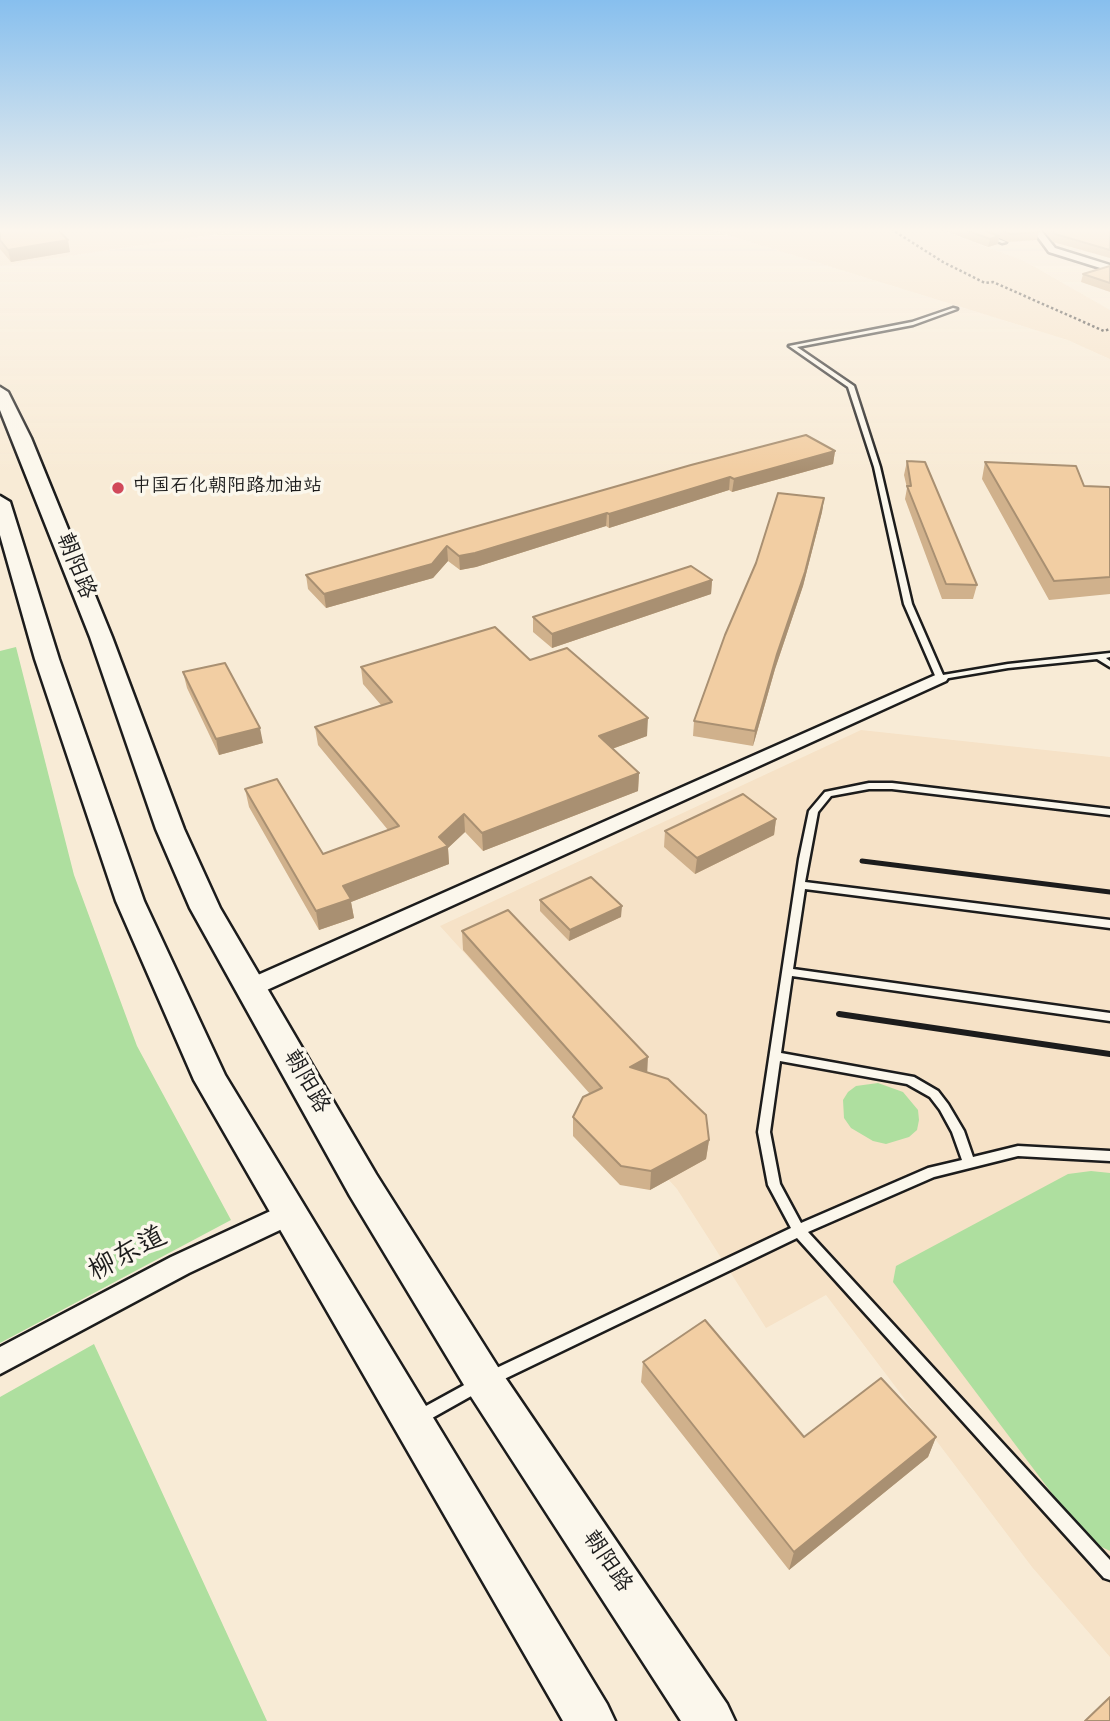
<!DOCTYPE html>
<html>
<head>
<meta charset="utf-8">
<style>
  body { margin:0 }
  canvas { display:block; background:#f8ebd6 }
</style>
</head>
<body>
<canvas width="1110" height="1721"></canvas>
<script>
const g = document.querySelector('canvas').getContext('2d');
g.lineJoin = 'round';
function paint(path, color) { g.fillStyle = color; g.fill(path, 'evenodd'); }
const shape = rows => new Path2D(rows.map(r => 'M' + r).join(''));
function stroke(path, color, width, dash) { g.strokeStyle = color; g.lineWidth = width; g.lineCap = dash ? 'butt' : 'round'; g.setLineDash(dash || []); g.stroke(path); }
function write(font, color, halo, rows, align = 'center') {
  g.font = font + ' Dekko,"LXGW WenKai TC",sans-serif'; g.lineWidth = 7; g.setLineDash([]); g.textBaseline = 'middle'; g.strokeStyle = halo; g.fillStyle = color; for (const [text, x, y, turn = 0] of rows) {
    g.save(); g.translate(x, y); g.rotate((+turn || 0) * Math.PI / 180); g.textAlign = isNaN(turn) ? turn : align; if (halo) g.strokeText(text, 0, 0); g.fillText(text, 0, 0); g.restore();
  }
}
paint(shape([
  [0,229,251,229,0,266],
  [709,229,937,229,1024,261,1110,310,1110,359,1068,340],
  [861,730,1110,757,1110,1657,1032,1567,826,1295,766,1328,677,1189,440,926]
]), '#f6e2c7');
paint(shape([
  [16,647,74,875,137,1046,231,1220,0,1343,0,651],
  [878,1083,903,1092,918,1110,919,1120,917,1130,909,1137,886,1144,873,1141,851,1128,844,1118,843,1100,848,1092,856,1086],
  [1091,1171,1110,1173,1110,1551,1087,1540,893,1282,896,1266,1068,1174],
  [94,1344,267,1721,0,1721,0,1397]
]), '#aedf9f');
const service = shape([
  [967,229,973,229,1006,242,1002,243,967,229],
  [953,308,957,309,913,325,797,347,854,386,880,467,912,604,943,675,1008,664,1110,653,1110,657,1106,658,1110,661,1110,667,1097,659,1008,668,937,680,904,604,874,467,848,387,789,346,912,322,953,308],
  [869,783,892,783,1110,809,1110,815,892,789,869,789,831,796,818,812,805,882,1110,920,1110,928,805,889,793,969,1110,1013,1110,1021,792,976,781,1053,914,1077,938,1091,948,1104,964,1131,973,1157,1018,1146,1110,1151,1110,1161,1018,1156,934,1177,808,1232,1110,1560,1110,1580,1104,1578,797,1238,496,1383,491,1385,486,1383,484,1378,486,1373,791,1228,768,1185,758,1132,799,859,809,811,825,792,869,783],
  [780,1061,907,1084,930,1097,940,1110,952,1132,962,1160,928,1168,801,1223,780,1184,770,1132,780,1061],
  [477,1378,482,1380,484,1385,482,1390,425,1422,420,1424,415,1422,413,1417,415,1412,477,1378]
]);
const minor = shape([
  [1032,229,1040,229,1055,248,1110,265,1110,271,1049,252,1032,229],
  [940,673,948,678,946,681,258,994,250,996,242,994,239,988,242,982,940,673],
  [290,1202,299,1205,303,1213,299,1221,189,1273,0,1374,0,1347,171,1257,290,1202]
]);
const secondary = shape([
  [0,387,8,392,31,438,112,637,184,829,220,908,376,1174,498,1367,727,1704,735,1721,681,1721,470,1395,350,1196,190,908,156,829,90,637,0,410,0,387],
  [0,496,10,502,59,659,144,901,225,1075,607,1704,615,1721,563,1721,194,1080,116,901,35,659,0,535,0,496]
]);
stroke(service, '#1c1c1c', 5);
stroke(minor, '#1c1c1c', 5);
stroke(secondary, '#1c1c1c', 5);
stroke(shape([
  [891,229,943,262,985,283,993,282,1104,331,1110,329]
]), '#1c1c1c', 2.5, [2.5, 2.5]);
paint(service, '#fbf7ec');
paint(minor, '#fbf7ec');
paint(secondary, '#fbf7ec');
stroke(shape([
  [862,861,1110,892]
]), '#1c1c1c', 5);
stroke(shape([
  [839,1014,1110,1054]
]), '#1c1c1c', 6);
paint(shape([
  [0,229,70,252,11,262,0,249],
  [940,229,1036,229,1039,232,1037,240,1008,242,999,238,998,244,988,247],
  [1042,229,1110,229,1110,258,1053,242],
  [1110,266,1110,292,1081,282,1083,274],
  [835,451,833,464,732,492,729,490,609,528,606,526,476,567,460,570,448,561,433,578,326,608,308,589,306,575],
  [907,461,977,585,973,599,942,599,905,499,907,488,904,475],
  [985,462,1084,486,1110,488,1110,594,1049,600,982,479],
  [824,498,822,512,803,586,775,669,753,746,693,736,694,721],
  [712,580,711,594,552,648,533,632,533,617],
  [530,660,647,736,612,749,639,773,638,791,483,851,465,832,448,848,449,864,351,902,354,918,319,930,249,807,245,789,323,854,388,830,318,745,315,727,381,705,363,684,361,667],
  [183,672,263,743,219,755,187,688],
  [776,819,774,835,695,874,664,847,665,831],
  [540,900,621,917,569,941,540,911],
  [462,931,647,1072,709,1140,706,1159,650,1190,620,1185,573,1136,573,1117,590,1094,463,950],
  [643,1362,804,1437,936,1437,928,1457,789,1570,641,1382]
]), '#d0b18c');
paint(shape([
  [999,236,998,244,988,247,990,239],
  [68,240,70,252,11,262,8,250],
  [835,451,833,464,732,492,734,479],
  [730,477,729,490,609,528,609,514],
  [824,498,822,512,803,586,775,669,753,746,755,731,777,654],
  [607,513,606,526,476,567,460,570,459,556],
  [447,546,448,561,433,578,326,608,324,594],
  [712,580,711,594,552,648,552,634],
  [648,718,647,736,598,754,599,736],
  [260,728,263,743,219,755,216,739],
  [639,773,638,791,483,851,482,833],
  [464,814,465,832,448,848,449,864,351,902,354,918,319,930,316,911,343,886,439,837],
  [776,819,774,835,695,874,697,858],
  [622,906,621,917,569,941,570,930],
  [648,1057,647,1077,630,1067],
  [709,1140,706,1159,650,1190,651,1171],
  [936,1437,928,1457,789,1570,794,1552]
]), '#a99072');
const building = shape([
  [0,229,57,229,68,240,8,250,0,240,0,229],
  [963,229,981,229,999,236,990,239,963,229],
  [999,229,1036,229,1039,232,1010,234,999,229],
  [1051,229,1110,229,1110,250,1055,234,1051,229],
  [1110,266,1110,283,1083,274,1110,266],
  [806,435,835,451,734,479,730,477,609,514,607,513,475,553,459,556,447,546,432,564,324,594,306,575,691,465,806,435],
  [907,461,925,462,977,585,946,584,907,486,911,486,907,461],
  [985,462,1076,466,1084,486,1109,487,1110,488,1110,577,1054,581,985,462],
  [778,493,824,498,805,572,777,654,755,731,694,721,725,635,756,563,778,493],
  [691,566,712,580,552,634,533,617,691,566],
  [495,627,530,660,567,648,648,718,599,736,639,773,482,833,464,814,439,837,448,846,343,886,351,899,316,911,245,789,277,779,323,854,399,826,315,727,392,702,361,667,495,627],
  [225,663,260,728,216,739,183,672,225,663],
  [743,794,776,819,697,858,665,831,743,794],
  [591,877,622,906,570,930,540,900,591,877],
  [508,910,648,1057,630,1067,668,1079,706,1115,709,1140,651,1171,621,1166,573,1117,583,1097,602,1088,462,931,508,910],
  [705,1320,804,1437,881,1378,936,1437,794,1552,643,1362,705,1320],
  [1110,1697,1110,1721,1085,1721,1110,1697]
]);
paint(building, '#f2cea3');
stroke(building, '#a99072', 2);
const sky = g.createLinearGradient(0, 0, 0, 470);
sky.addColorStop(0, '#87bfee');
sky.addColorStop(0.49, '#fcf6ed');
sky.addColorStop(1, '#fcf6ed00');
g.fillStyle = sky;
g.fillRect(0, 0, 1110, 470);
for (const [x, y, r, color] of [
  [118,488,7,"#d1495b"]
]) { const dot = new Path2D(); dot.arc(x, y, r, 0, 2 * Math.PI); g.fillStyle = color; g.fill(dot); stroke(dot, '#fbf7ec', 2.5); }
write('19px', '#1c1c1c', '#fbf7ec', [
  ["中国石化朝阳路加油站",132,488]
], 'left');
write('23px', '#1c1c1c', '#fbf7ec', [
  ["朝阳路",73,567,68],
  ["朝阳路",304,1083,60],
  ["朝阳路",605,1563,56]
]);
write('28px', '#1c1c1c', '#fbf7ec', [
  ["柳东道",129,1257,-28]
]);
</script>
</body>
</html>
